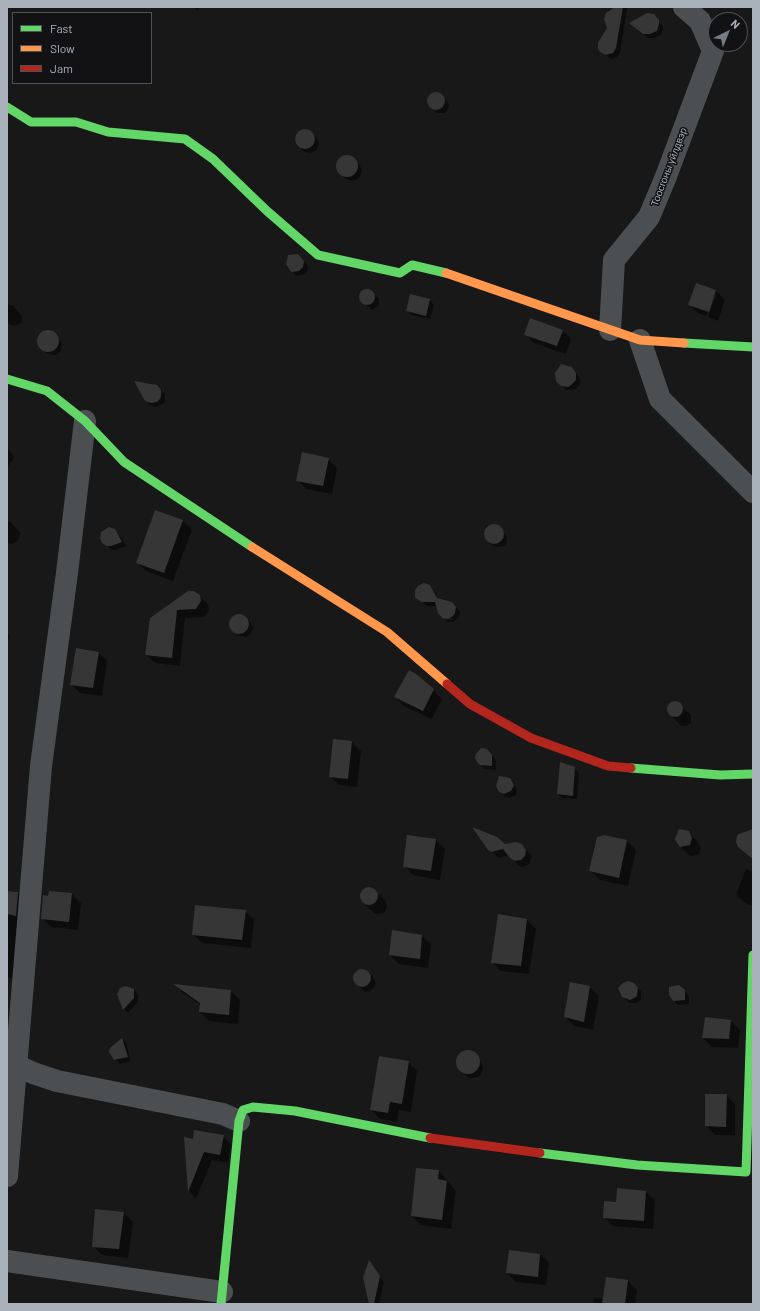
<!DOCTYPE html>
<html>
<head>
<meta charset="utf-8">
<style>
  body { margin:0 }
  #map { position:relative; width:760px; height:1311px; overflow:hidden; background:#181818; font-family:Barlow,sans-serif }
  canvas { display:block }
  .frame { position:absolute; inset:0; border:8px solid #a8b1ba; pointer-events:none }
  .legend { position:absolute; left:12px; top:12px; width:140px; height:72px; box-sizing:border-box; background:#121214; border:1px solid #4e5256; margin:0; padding:5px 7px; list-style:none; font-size:12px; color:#a8b1ba }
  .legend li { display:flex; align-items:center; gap:8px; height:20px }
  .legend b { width:20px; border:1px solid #4e5256 }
  .north { position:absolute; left:708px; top:12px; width:40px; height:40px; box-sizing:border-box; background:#121214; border:1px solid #4e5256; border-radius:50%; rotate:43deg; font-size:11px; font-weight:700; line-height:16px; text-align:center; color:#a8b1ba }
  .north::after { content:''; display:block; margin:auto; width:14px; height:18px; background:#767b81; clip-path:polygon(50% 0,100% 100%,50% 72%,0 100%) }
</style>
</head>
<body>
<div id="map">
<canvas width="760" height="1311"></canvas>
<div class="frame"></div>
<ul class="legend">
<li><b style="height:5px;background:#63d668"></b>Fast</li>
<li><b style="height:5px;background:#ff974d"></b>Slow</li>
<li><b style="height:5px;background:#b3261e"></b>Jam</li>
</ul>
<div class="north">N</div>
</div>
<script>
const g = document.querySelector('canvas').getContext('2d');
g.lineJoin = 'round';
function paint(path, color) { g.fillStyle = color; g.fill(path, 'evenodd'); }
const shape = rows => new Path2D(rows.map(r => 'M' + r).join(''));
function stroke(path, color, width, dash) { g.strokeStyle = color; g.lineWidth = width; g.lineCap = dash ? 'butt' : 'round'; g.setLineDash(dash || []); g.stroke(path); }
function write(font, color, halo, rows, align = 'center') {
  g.font = font + ' Barlow,sans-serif'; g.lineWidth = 3; g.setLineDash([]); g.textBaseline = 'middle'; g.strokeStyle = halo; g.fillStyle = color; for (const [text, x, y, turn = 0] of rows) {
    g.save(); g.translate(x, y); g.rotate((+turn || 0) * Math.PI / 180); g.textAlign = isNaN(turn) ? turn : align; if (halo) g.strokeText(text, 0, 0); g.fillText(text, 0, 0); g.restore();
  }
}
paint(shape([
  [193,7,201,7,198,11],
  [622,7,626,7,627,9,620,53,617,57,611,59,601,51,608,28,606,16,609,9,620,11],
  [653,15,662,25,663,29,661,35,655,38,648,38,635,27],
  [435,93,441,95,449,104,448,109,445,113,437,113,430,106,428,100,432,95],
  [303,130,311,133,316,137,319,143,317,150,310,153,304,152,300,147,295,139,297,134],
  [346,156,351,157,359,164,362,170,360,177,358,179,351,181,345,178,340,173,337,167,339,160],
  [302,259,307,264,308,269,306,274,296,276,292,271],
  [696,284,716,291,725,300,718,321,708,317,716,295,714,295,706,316,698,313,689,304],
  [368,290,379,298,379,305,372,310,361,301,360,297,362,291],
  [430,300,434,305,430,319,411,315,407,310],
  [7,304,14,306,22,316,21,323,15,326,10,325,7,322],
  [562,330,571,339,566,354,534,343,525,334],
  [47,332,53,333,62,343,61,351,56,355,53,355,46,353,39,343,40,335],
  [572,368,580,378,580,384,576,389,566,390,557,380],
  [157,386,165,395,165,401,164,403,156,407,150,405,146,401],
  [7,448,12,453,14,458,9,465,7,465],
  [328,459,337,468,332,494,306,489,298,480],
  [7,521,11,522,20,533,19,539,15,543,10,544,7,542],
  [183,521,192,530,173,581,146,571,137,562],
  [491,525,497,526,506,535,507,538,506,544,504,546,498,547,491,545,487,540,485,534,486,528],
  [116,532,121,537,126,546,115,550,110,549,102,540],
  [429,586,434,591,439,600,452,602,460,612,459,617,453,622,447,622,445,619,453,620,453,618,442,617,437,606,427,606,418,599],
  [199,596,208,604,209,610,204,617,185,618,180,666,155,663,146,655,150,618],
  [241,615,251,623,253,628,251,634,246,637,238,635,234,631,231,623,235,616],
  [7,633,10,636,7,642],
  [98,652,107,661,102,696,80,693,71,684],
  [433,690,442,699,432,719,404,706,395,697],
  [677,702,691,715,691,723,686,726,681,726,669,713,668,707,671,703],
  [352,742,361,751,357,787,339,785,330,776],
  [487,750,496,760,496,770,485,769,481,764],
  [574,768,579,773,577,799,562,798,558,794],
  [509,779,514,783,517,790,516,795,509,798,504,796,500,791],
  [688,832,697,841,701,848,699,854,690,856,681,847,676,839],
  [436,840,445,849,440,880,413,875,404,866],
  [627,841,636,850,628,886,600,880,591,871],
  [505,845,522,845,532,856,529,864,524,867,519,866,509,855,499,858,488,849],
  [746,869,753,872,753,906,745,903,736,894],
  [372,888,386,901,387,907,384,913,375,914,361,900,362,892,366,889],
  [7,892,18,893,27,902,18,979,7,977],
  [72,894,81,903,78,930,51,927,42,918],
  [245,911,254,920,251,948,202,943,193,934],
  [527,920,536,929,529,974,501,971,492,962],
  [422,936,431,945,428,968,399,964,390,955],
  [358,970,367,971,372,975,376,983,374,987,370,991,365,992,354,982,355,974],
  [176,985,231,991,240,1000,238,1024,209,1021,200,1012,201,1005,183,993],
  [636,986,641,991,641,999,637,1003,629,1003,621,994],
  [679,986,689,996,689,1004,678,1005,674,1000],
  [590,987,599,996,593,1030,574,1026,565,1017],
  [134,990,138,994,138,1002,128,1013,124,1009,118,994],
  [731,1021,740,1030,738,1048,712,1047,703,1038],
  [122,1039,126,1043,131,1061,120,1064,115,1059],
  [470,1052,481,1061,483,1068,481,1075,478,1077,470,1078,467,1077,458,1067,457,1064,458,1057,463,1053],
  [408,1062,417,1071,411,1112,399,1110,397,1122,380,1119,371,1110],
  [726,1095,735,1104,735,1135,715,1135,706,1126],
  [223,1136,231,1145,228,1163,212,1160,196,1199,189,1191,185,1138,193,1140],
  [439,1171,456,1191,451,1229,421,1225,412,1216],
  [646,1192,655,1201,653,1229,613,1226,604,1217,617,1203],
  [124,1213,133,1222,128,1258,102,1255,93,1246],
  [540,1254,549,1263,546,1285,516,1282,507,1273],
  [369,1262,384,1282,379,1304,370,1304],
  [628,1281,637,1290,635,1304,593,1304,594,1298,604,1299]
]), '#0007');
paint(shape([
  [615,7,623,7,616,48,613,53,606,55,600,52,598,49,598,43,607,28,604,19,606,13],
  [647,13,654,14,659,20,659,24,657,31,650,34,643,34,629,23],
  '427 101a9 9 0 1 1 18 0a9 9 0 1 1-18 0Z',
  '295 139a10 10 0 1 1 20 0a10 10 0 1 1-20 0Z',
  '336 166a11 11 0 1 1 22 0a11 11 0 1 1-22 0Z',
  [298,254,304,261,303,267,299,271,291,272,286,264,288,255],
  [696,283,716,290,709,312,688,305],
  '359 297a8 8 0 1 1 16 0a8 8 0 1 1-16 0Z',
  [410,294,430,299,426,316,406,311],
  [530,318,563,330,557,346,524,335],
  '37 341a11 11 0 1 1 22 0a11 11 0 1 1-22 0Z',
  [561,364,572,367,576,373,576,380,571,385,568,387,561,386,556,381,555,373],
  [134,381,157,385,161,390,161,396,160,399,157,402,151,403,145,401],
  [302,452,329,458,323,486,296,481],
  [155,510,183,520,164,573,136,563],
  '484 534a10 10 0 1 1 20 0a10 10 0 1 1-20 0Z',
  [109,527,115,529,122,542,111,546,107,546,102,543,100,538,101,532],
  [424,583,430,585,437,598,452,602,456,607,455,613,453,616,448,619,442,618,438,613,435,602,422,602,417,599,415,597,415,590,418,586],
  [188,591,194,591,200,595,201,601,196,609,177,610,172,658,145,655,150,618],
  '229 624a10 10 0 1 1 20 0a10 10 0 1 1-20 0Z',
  [76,648,99,652,93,688,70,685],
  [409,670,416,674,434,689,423,711,394,697],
  '667 709a8 8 0 1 1 16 0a8 8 0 1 1-16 0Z',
  [333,739,352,741,348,779,329,777],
  [481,748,487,749,492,755,492,766,480,765,477,762,475,758,476,754],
  [560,762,575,767,573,796,557,794],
  [499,776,510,778,514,785,511,791,504,794,499,792,496,786],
  [472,827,497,837,505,844,516,842,522,844,526,850,525,856,521,860,515,861,510,858,503,849,492,852,488,850],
  [679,829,689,831,692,838,690,845,680,847,677,843,675,839],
  [753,829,753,859,738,847,736,842,737,836,739,834],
  [407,835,436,839,431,871,403,867],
  [604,835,627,840,619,878,589,871,597,837],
  '360 896a9 9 0 1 1 18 0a9 9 0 1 1-18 0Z',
  [7,891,18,892,16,916,7,914],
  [49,891,72,893,69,922,41,919,43,895,48,896],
  [195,905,246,910,242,940,192,935],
  [498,914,527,919,521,966,491,963],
  [392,930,422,935,420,959,389,955],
  '353 978a9 9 0 1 1 18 0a9 9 0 1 1-18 0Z',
  [628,981,634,983,638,988,637,995,636,997,630,1000,622,997,618,988,623,983],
  [570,982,590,986,584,1022,564,1017],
  [173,984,231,990,229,1015,199,1012,200,1003],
  [679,985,685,990,685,1000,673,1001,669,995,669,987],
  [126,986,134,989,134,998,123,1010,117,994,120,988],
  [705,1017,731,1020,729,1039,702,1038],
  [122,1038,128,1057,114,1060,109,1052,110,1048],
  '456 1062a12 12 0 1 1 24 0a12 12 0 1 1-24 0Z',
  [379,1056,409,1061,402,1104,390,1102,388,1113,370,1110],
  [705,1094,727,1094,726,1127,705,1126],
  [194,1130,224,1135,220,1155,204,1152,188,1192,184,1137,193,1139],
  [416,1168,439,1170,438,1179,447,1181,442,1220,411,1216],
  [617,1188,646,1191,644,1221,603,1218,604,1201,616,1202],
  [95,1209,124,1212,119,1249,92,1247],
  [509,1250,540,1254,538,1277,506,1273],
  [369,1260,380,1276,374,1304,369,1304,363,1278],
  [606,1277,628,1280,625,1304,602,1304]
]), '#363637');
stroke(shape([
  [610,330,614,260,649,217,665,179,713,51,700,21,684,7],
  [640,340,660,399,753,492],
  [16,1065,33,1073,57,1081,223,1114,239,1121],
  [7,1176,41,766,67,573,85,421],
  [7,1261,222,1292]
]), '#4c4f51', 22);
stroke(shape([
  [7,107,31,122,76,122,108,132,185,139,213,159,267,211,318,255,400,273,412,265,446,273],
  [684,343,753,347],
  [7,379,47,391,85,421,124,462,252,547],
  [631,768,720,775,753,774],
  [540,1153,637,1165,746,1172,753,955],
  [221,1304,239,1121,243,1110,253,1107,295,1111,430,1138]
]), '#63d668', 9);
stroke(shape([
  [446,273,640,340,684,343],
  [252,547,387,632,447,684]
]), '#ff974d', 9);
stroke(shape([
  [447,684,470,704,531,738,608,766,631,768],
  [430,1138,540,1153]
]), '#b3261e', 9);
write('10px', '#a8b1ba', '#121214', [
  ["Тоосгоны үйлдвэр",669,167,-69]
]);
</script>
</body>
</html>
